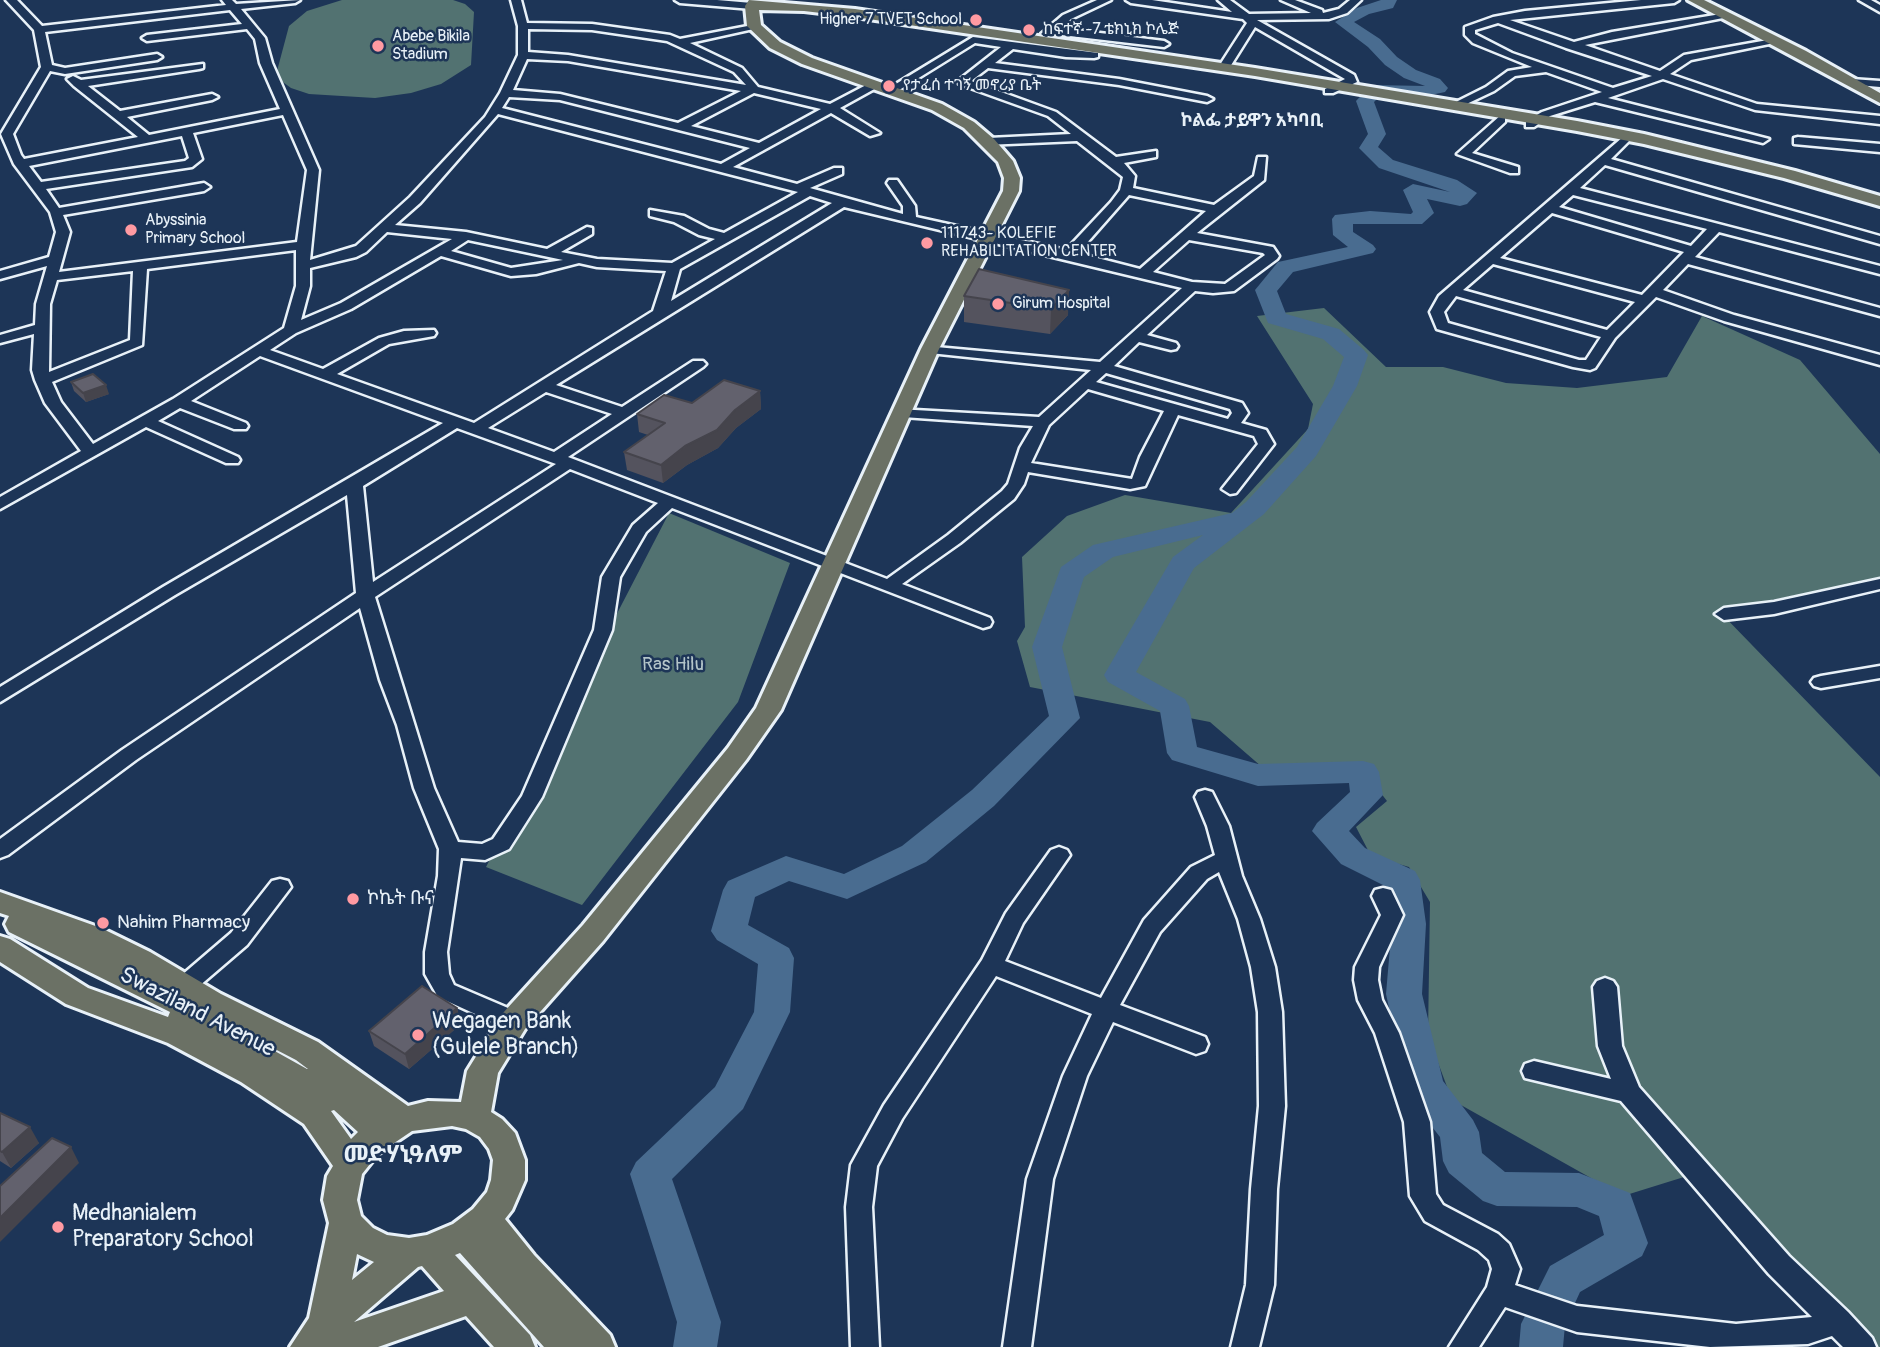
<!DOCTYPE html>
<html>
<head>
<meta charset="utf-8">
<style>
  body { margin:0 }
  canvas { display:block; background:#1d3557 }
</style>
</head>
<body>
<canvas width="1880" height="1347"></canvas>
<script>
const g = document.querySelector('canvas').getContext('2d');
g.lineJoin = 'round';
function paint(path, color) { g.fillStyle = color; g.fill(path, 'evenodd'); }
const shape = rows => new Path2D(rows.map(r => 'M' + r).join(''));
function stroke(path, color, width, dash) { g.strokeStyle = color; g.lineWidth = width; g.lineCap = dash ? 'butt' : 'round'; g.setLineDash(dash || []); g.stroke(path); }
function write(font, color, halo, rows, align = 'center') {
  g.font = font + ' Pangolin,"Noto Sans Ethiopic",sans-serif'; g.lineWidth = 5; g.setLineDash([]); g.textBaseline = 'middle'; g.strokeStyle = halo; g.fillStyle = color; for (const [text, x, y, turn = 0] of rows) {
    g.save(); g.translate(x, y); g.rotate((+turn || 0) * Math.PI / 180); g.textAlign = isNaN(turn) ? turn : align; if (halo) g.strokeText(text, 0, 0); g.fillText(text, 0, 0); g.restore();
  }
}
paint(shape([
  [342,0,453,0,465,4,474,12,471,65,441,84,411,93,375,98,309,94,291,88,280,80,277,71,289,26,307,11],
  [1324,308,1386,367,1443,367,1506,383,1577,388,1667,377,1702,316,1800,360,1880,454,1880,578,1719,611,1880,777,1880,1347,1870,1347,1700,1172,1623,1196,1452,1100,1428,1036,1430,902,1409,867,1371,856,1356,827,1387,801,1359,765,1262,767,1210,722,1030,687,1017,641,1025,627,1022,557,1067,516,1125,495,1231,513,1308,429,1313,404,1257,316],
  [669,513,790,563,738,702,582,905,486,867]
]), '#527271');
paint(shape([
  [1381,0,1397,0,1393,8,1369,14,1354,22,1380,39,1397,57,1416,70,1440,79,1448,88,1445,92,1426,96,1382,94,1374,102,1386,134,1378,147,1393,160,1457,180,1477,193,1467,204,1460,206,1427,199,1434,213,1422,224,1353,224,1353,232,1373,245,1376,249,1373,253,1293,272,1277,291,1286,314,1339,329,1364,350,1368,355,1357,386,1316,456,1264,514,1194,568,1136,672,1185,699,1189,706,1197,747,1258,764,1363,761,1374,764,1379,772,1383,795,1349,831,1365,848,1415,871,1420,880,1426,924,1422,994,1443,1081,1473,1120,1479,1132,1482,1153,1505,1172,1579,1173,1630,1193,1648,1243,1642,1256,1580,1292,1565,1325,1563,1347,1519,1347,1521,1324,1550,1266,1604,1235,1599,1216,1577,1207,1497,1206,1483,1201,1449,1173,1443,1161,1440,1137,1418,1109,1405,1081,1386,994,1392,924,1387,887,1341,864,1312,831,1317,823,1350,792,1349,783,1258,786,1172,760,1167,753,1160,711,1108,682,1104,675,1173,557,1203,535,1113,557,1084,577,1062,647,1080,718,994,806,926,862,847,899,789,881,755,897,748,925,789,948,794,958,790,1012,743,1109,672,1179,721,1322,717,1347,673,1347,677,1322,630,1174,636,1162,715,1087,754,1012,758,964,717,940,711,931,723,890,728,881,786,856,844,874,902,846,972,790,1049,716,1032,647,1061,567,1093,545,1232,513,1246,502,1297,447,1333,386,1344,357,1323,339,1268,323,1255,290,1278,262,1348,247,1333,235,1332,219,1335,215,1370,211,1411,214,1413,212,1403,190,1413,184,1450,192,1379,168,1359,148,1368,134,1356,101,1371,85,1425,86,1404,78,1385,65,1368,47,1335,22,1357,8,1381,0]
]), '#496c90');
const minor = shape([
  [6,0,17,0,42,26,226,5,222,0,232,0,236,4,300,0,295,3,241,9,265,38,272,63,319,170,310,260,356,246,410,197,485,117,500,93,518,55,518,26,511,0,521,0,527,23,592,24,670,35,680,39,758,24,758,28,690,43,742,68,758,87,830,104,870,83,878,83,878,87,840,108,880,133,870,136,831,113,733,167,797,184,834,168,842,168,842,174,810,188,903,214,903,206,887,183,889,180,897,180,915,206,916,217,1066,250,1111,202,1120,190,1123,177,1077,141,985,145,983,142,989,138,1071,134,1048,116,959,84,959,80,1001,47,975,43,896,92,886,90,973,37,1098,53,1098,57,1094,58,1066,57,1013,49,995,63,1119,79,1207,96,1213,99,1207,102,1119,85,988,68,971,81,1056,112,1116,157,1156,151,1156,157,1124,163,1135,176,1133,188,1214,205,1254,176,1258,157,1266,157,1264,180,1197,233,1273,247,1279,256,1277,259,1234,291,1213,293,1195,291,1147,335,1176,343,1178,346,1176,349,1171,350,1139,342,1114,366,1242,403,1248,413,1241,423,1266,430,1274,444,1236,493,1230,494,1222,489,1258,444,1254,436,1178,415,1145,486,1130,489,1028,472,1024,484,1014,499,960,543,902,584,990,618,992,622,990,626,983,628,672,508,646,532,620,577,612,630,542,797,509,849,485,860,461,858,447,952,449,974,454,985,522,1014,526,1021,522,1028,514,1030,506,1028,438,997,425,974,425,952,438,876,439,849,414,788,397,725,380,680,360,608,136,760,8,855,0,858,0,839,122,750,356,593,347,495,175,595,0,702,0,687,163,587,443,423,260,356,191,401,246,423,248,426,246,429,234,429,180,408,158,421,238,457,240,460,238,463,226,463,146,427,0,509,0,497,81,451,45,403,35,380,32,370,34,334,0,343,0,335,35,325,36,304,47,266,0,279,0,271,49,257,56,232,50,212,14,164,1,134,41,67,34,30,6,0],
  [230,10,242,24,147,35,142,38,147,41,247,29,255,39,260,63,280,109,149,135,127,117,212,100,218,97,212,94,120,111,88,86,199,69,203,68,203,64,81,80,73,76,67,79,74,86,138,137,24,159,21,155,13,134,50,71,65,74,157,60,162,57,157,54,65,68,52,65,45,32,230,10],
  [528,29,592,30,667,41,734,72,746,85,568,55,528,52,528,29],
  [527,59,568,61,741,91,678,123,560,94,513,90,527,59],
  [754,93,821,109,759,143,691,126,754,93],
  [509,97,560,100,750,148,721,164,502,108,509,97],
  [498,114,794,191,798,192,724,233,709,229,684,216,650,210,650,216,674,222,699,235,715,239,672,263,597,259,561,252,592,234,592,228,587,227,547,249,466,232,395,225,420,203,498,114],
  [283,115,307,170,297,242,59,272,70,232,63,215,204,191,210,187,204,183,59,208,46,189,192,167,202,159,193,133,283,115],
  [182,136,189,158,185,161,41,182,29,166,182,136],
  [1129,195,1206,211,1140,269,1078,253,1129,195],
  [810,196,832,203,671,301,680,269,810,196],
  [844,207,1182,288,1100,362,925,346,923,349,930,353,1091,370,1039,417,897,409,895,412,903,417,1033,426,1020,448,1008,484,1002,491,948,535,887,579,568,457,703,367,706,364,703,361,693,361,622,407,556,385,844,207],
  [387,232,452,239,341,303,301,320,310,286,310,268,356,257,366,252,387,232],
  [468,240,563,260,511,268,451,251,468,240],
  [1189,240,1263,253,1265,255,1225,284,1192,282,1153,272,1189,240],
  [296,250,296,286,284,328,173,399,93,444,61,402,52,382,142,345,147,269,296,250],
  [441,256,511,276,536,274,579,263,597,267,666,271,653,311,474,423,337,374,389,344,434,336,436,333,434,330,404,331,379,338,323,369,270,350,296,333,351,309,441,256],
  [133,271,130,340,49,372,50,304,57,280,133,271],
  [1106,373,1230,409,1232,413,1228,419,1096,382,1106,373],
  [1088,389,1164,411,1140,457,1132,479,1031,463,1049,425,1088,389],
  [546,392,612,414,554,452,488,428,546,392],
  [457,428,556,464,373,582,363,486,457,428],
  [570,469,658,503,633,525,602,577,594,630,522,796,493,839,482,844,458,842,434,788,375,597,570,469],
  [675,0,717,0,752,3,757,6,752,9,680,3,675,0],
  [1097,0,1111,0,1071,19,1060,28,1164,41,1169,44,1164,47,1053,34,1046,37,1041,34,1063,15,1097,0],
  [1126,0,1152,0,1232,12,1218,0,1230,0,1249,14,1311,13,1281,0,1295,0,1322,10,1323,13,1339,9,1350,0,1361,0,1347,13,1329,19,1257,20,1354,75,1357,82,1333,93,1325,93,1325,89,1345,79,1255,27,1228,70,1220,70,1218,68,1247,23,1243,19,1131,3,1126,0],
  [1641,0,1679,0,1674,3,1510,20,1574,42,1612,32,1727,13,1727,17,1723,18,1585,45,1660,71,1684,55,1779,38,1779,42,1691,60,1670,74,1757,104,1880,116,1880,124,1755,110,1663,79,1608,98,1769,139,1763,143,1595,102,1550,116,1534,127,1526,127,1526,121,1542,112,1602,92,1546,72,1515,76,1494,91,1458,108,1448,106,1486,87,1508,71,1532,67,1473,43,1465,35,1465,27,1493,17,1525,11,1641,0],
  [1498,23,1566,48,1652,76,1613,88,1512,53,1475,34,1475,30,1498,23],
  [1859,0,1871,0,1880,5,1880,12,1859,0],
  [1851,79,1880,81,1880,87,1847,84,1847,80,1851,79],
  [1501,115,1505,116,1505,122,1472,153,1518,167,1518,173,1510,173,1457,154,1501,115],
  [1623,137,1629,141,1611,159,1880,236,1880,244,1605,165,1580,188,1880,266,1880,274,1719,232,1695,257,1880,308,1880,316,1688,264,1663,290,1734,315,1880,355,1880,365,1724,321,1656,297,1615,338,1595,368,1590,370,1573,367,1437,329,1430,312,1439,296,1623,137],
  [1573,195,1707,229,1691,246,1559,207,1573,195],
  [1552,213,1684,252,1642,295,1500,258,1552,213],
  [1493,264,1635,302,1607,330,1463,290,1493,264],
  [1456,296,1601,337,1586,360,1579,360,1448,323,1444,312,1456,296],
  [1798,137,1880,144,1880,152,1794,144,1794,138,1798,137],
  [1880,579,1880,589,1774,614,1724,620,1715,614,1724,608,1774,602,1880,579],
  [1880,666,1880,678,1821,688,1814,686,1811,682,1814,678,1821,676,1880,666],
  [1205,790,1212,792,1229,826,1242,876,1260,919,1275,967,1282,1012,1285,1106,1277,1189,1274,1285,1259,1347,1231,1347,1246,1285,1251,1189,1259,1106,1258,1012,1251,967,1238,919,1219,872,1207,879,1160,932,1120,1005,1205,1037,1208,1044,1205,1051,1196,1054,1113,1022,1087,1076,1053,1179,1031,1347,1003,1347,1027,1179,1063,1076,1092,1014,996,976,902,1119,877,1166,872,1207,879,1347,851,1347,846,1207,851,1165,884,1105,982,960,1006,913,1051,850,1059,847,1067,850,1070,855,1023,923,1005,961,1101,998,1144,920,1191,867,1215,855,1207,826,1195,797,1198,792,1205,790],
  [280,879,288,881,291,887,247,945,191,993,183,996,175,993,171,987,175,981,231,933,272,881,280,879],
  [1383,888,1391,890,1403,915,1379,967,1378,980,1382,1000,1399,1033,1430,1122,1436,1194,1443,1205,1498,1234,1509,1244,1520,1269,1515,1285,1577,1306,1736,1324,1812,1317,1769,1274,1621,1101,1525,1078,1522,1071,1525,1064,1534,1061,1611,1079,1598,1046,1593,987,1597,981,1605,978,1613,981,1617,987,1622,1046,1639,1087,1789,1256,1848,1312,1872,1338,1876,1347,1843,1347,1832,1336,1808,1344,1710,1347,1577,1332,1505,1307,1479,1347,1449,1347,1487,1287,1492,1269,1489,1260,1478,1250,1425,1221,1410,1196,1404,1122,1375,1033,1358,1000,1354,980,1355,967,1381,915,1372,896,1375,890,1383,888]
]);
const major = shape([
  [749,0,855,9,1255,68,1577,121,1644,134,1795,171,1880,196,1880,206,1784,178,1644,144,1577,131,1255,76,855,17,804,11,759,10,761,25,780,42,812,58,942,104,974,122,994,139,1013,161,1020,178,1019,191,939,349,781,710,746,760,603,941,525,1029,498,1073,491,1112,502,1119,515,1133,525,1160,525,1180,512,1210,505,1219,534,1255,610,1335,615,1347,544,1347,460,1253,455,1255,530,1335,535,1347,494,1347,466,1316,378,1347,290,1347,309,1318,329,1223,323,1200,327,1176,333,1166,304,1124,241,1082,168,1043,66,1004,0,962,0,936,10,939,88,988,168,1017,170,1012,9,932,5,924,9,916,0,913,0,892,101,928,150,952,221,994,318,1042,408,1106,428,1101,461,1102,467,1071,503,1013,583,925,728,748,756,708,921,349,1003,191,1004,178,998,162,964,128,932,110,802,64,770,48,747,26,745,6,749,0],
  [219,1020,296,1060,308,1069,307,1069,219,1020],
  [334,1110,358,1132,351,1139,331,1111,334,1110],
  [452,1126,466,1129,480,1137,489,1149,493,1160,491,1180,487,1192,473,1209,453,1224,427,1235,409,1238,387,1235,373,1228,361,1216,357,1200,362,1174,378,1154,412,1131,452,1126],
  [357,1254,374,1262,352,1280,357,1254],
  [422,1266,444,1291,354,1322,418,1267,422,1266],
  [1688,0,1704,0,1806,51,1880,93,1880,103,1688,0]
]);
stroke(minor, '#e8f1f8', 5);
stroke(major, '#e8f1f8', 6);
paint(minor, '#1d3557');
paint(major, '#6b7165');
paint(shape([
  [979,269,1068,315,1050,334,964,322,964,296],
  [71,382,109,394,86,402,74,391],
  [760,391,761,409,736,428,718,448,687,465,663,483,627,470,624,452,648,435,639,432,637,414],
  [457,1008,461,1024,409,1069,374,1046,369,1031],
  [0,1113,39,1143,11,1168,0,1161]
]), '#54535e');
paint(shape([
  [1069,290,1068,315,1050,334,1051,309],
  [106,385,109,394,86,402,83,393],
  [760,391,761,409,736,428,718,448,687,465,663,483,661,465],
  [457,1008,461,1024,409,1069,405,1054],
  [30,1127,39,1143,11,1168,2,1152],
  [71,1147,79,1163,0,1242,0,1218]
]), '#45444c');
const building = shape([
  [979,269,1069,290,1051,309,964,296,979,269],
  [93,374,106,385,83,393,71,382,93,374],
  [724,380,760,391,735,410,717,430,685,446,661,465,624,452,665,423,637,414,664,395,692,403,724,380],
  [422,986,457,1008,405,1054,369,1031,422,986],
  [0,1113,30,1127,2,1152,0,1151,0,1113],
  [52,1138,71,1147,0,1218,0,1186,52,1138]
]);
paint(building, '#62616d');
stroke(building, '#45444c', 2);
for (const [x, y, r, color] of [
  [976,20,7,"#ff9aa2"],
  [1029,30,7,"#ff9aa2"],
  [378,46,7,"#ff9aa2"],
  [889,86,7,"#ff9aa2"],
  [131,230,7,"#ff9aa2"],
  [927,243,7,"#ff9aa2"],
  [998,304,7,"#ff9aa2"],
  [353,899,7,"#ff9aa2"],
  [103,923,7,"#ff9aa2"],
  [418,1035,7,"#ff9aa2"],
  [58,1227,7,"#ff9aa2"]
]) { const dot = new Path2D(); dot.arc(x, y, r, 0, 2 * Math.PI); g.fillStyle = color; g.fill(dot); stroke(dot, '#1d3557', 2.5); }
write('16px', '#e8f1f8', '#1d3557', [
  ["Higher 7 TVET School",962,20,"right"],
  ["ከፍተኛ -7 ቴክኒክ ኮሌጅ",1043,30],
  ["Abebe Bikila",392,37],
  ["Stadium",392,55],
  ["የታፈሰ ተገኝ መኖሪያ ቤት",903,86],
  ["Abyssinia",145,221],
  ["Primary School",145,239],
  ["111743- KOLEFIE",941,234],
  ["REHABILITATION CENTER",941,252],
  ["Girum Hospital",1012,304]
], 'left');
write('bold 18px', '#e8f1f8', '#1d3557', [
  ["ኮልፌ ታይዋን አካባቢ",1252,121]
]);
write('19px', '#b4c5c9', '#1d3557', [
  ["Ras Hilu",673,665]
]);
write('19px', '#e8f1f8', '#1d3557', [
  ["ኮኬት ቡና",367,899],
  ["Nahim Pharmacy",117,923]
], 'left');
write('23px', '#e8f1f8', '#1d3557', [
  ["Swaziland Avenue",197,1013,27]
]);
write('23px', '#e8f1f8', '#1d3557', [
  ["Wegagen Bank",432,1022],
  ["(Gulele Branch)",432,1048],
  ["Medhanialem",72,1214],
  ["Preparatory School",72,1240]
], 'left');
write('bold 24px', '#e8f1f8', '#1d3557', [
  ["መድሃኒዓለም",403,1156]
]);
</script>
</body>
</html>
